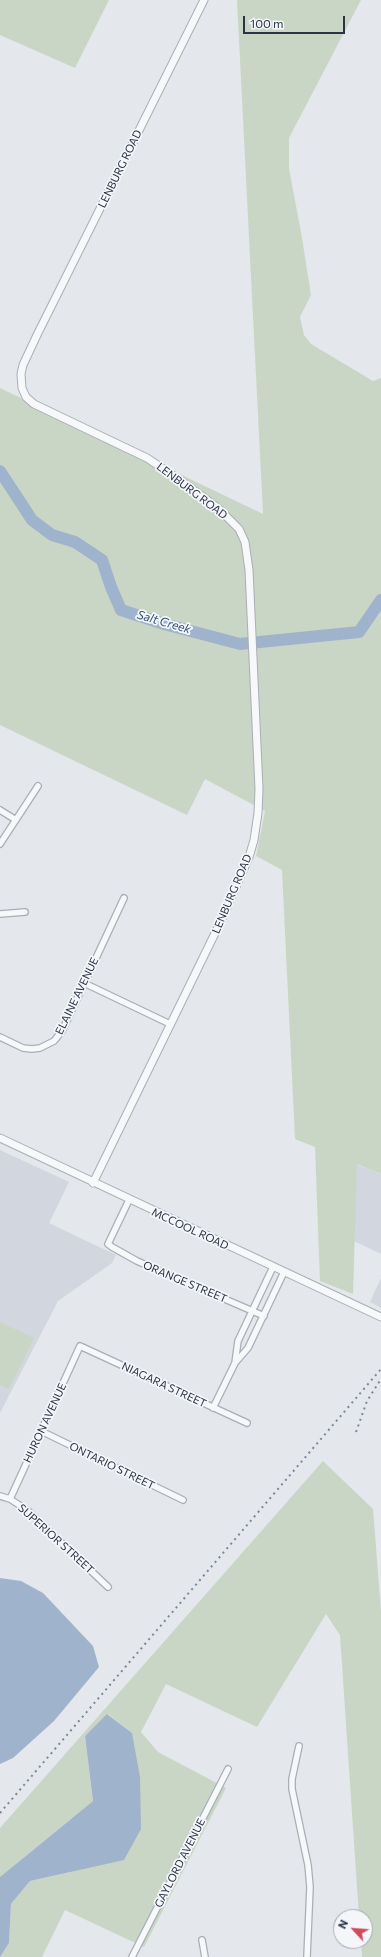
<!DOCTYPE html>
<html>
<head>
<meta charset="utf-8">
<style>
  body { margin:0 }
  #map { position:relative; width:381px; height:1957px; overflow:hidden; background:#e4e7ec; font-family:Commissioner,sans-serif }
  canvas { display:block }
  .north { position:absolute; left:333px; top:1909px; width:40px; height:40px; box-sizing:border-box; background:#f4f6f9; border:1px solid #a4a8b1; border-radius:50%; rotate:296deg; font-size:11px; font-weight:700; line-height:16px; text-align:center; color:#2b3445 }
  .north::after { content:''; display:block; margin:auto; width:14px; height:18px; background:#d1495b; clip-path:polygon(50% 0,100% 100%,50% 72%,0 100%) }
  .scale { position:absolute; left:243px; top:16px; width:102px; height:18px; box-sizing:border-box; border:2px solid #2b3445; border-top:0; padding-left:5px; font-size:12px; line-height:14px; white-space:nowrap; color:#2b3445; -webkit-text-stroke:3px #f4f6f9; paint-order:stroke }
</style>
</head>
<body>
<div id="map">
<canvas width="381" height="1957"></canvas>
<div class="north">N</div>
<div class="scale">100 m</div>
</div>
<script>
const g = document.querySelector('canvas').getContext('2d');
g.lineJoin = 'round';
function paint(path, color) { g.fillStyle = color; g.fill(path, 'evenodd'); }
const shape = rows => new Path2D(rows.map(r => 'M' + r).join(''));
function stroke(path, color, width, dash) { g.strokeStyle = color; g.lineWidth = width; g.lineCap = dash ? 'butt' : 'round'; g.setLineDash(dash || []); g.stroke(path); }
function write(font, color, halo, rows, align = 'center') {
  g.font = font + ' Commissioner,sans-serif'; g.lineWidth = 3.5; g.setLineDash([]); g.textBaseline = 'middle'; g.strokeStyle = halo; g.fillStyle = color; for (const [text, x, y, turn = 0] of rows) {
    g.save(); g.translate(x, y); g.rotate((+turn || 0) * Math.PI / 180); g.textAlign = isNaN(turn) ? turn : align; if (halo) g.strokeText(text, 0, 0); g.fillText(text, 0, 0); g.restore();
  }
}
paint(shape([
  [0,1150,69,1182,49,1223,116,1255,112,1263,58,1301,0,1413],
  [356,1164,381,1174,381,1254,354,1241],
  [381,1278,381,1308,370,1302]
]), '#d2d6de');
paint(shape([
  [0,0,109,0,75,68,0,35],
  [237,0,361,0,289,138,289,169,301,232,311,295,300,317,304,335,311,344,373,381,381,378,381,1174,357,1164,353,1294,320,1281,315,1147,295,1139,282,870,256,856,265,811,205,779,187,815,0,725,0,388,263,514],
  [0,1322,34,1338,9,1389,0,1385],
  [323,1461,373,1509,381,1611,381,1957,362,1957,361,1941,365,1941,365,1917,359,1917,340,1635,326,1614,257,1727,166,1684,141,1732,158,1752,226,1788,144,1947,65,1910,42,1957,0,1957,9,1943,11,1904,30,1881,71,1872,132,1733,108,1714,85,1736,93,1801,0,1877,0,1828]
]), '#c9d6c5');
paint(shape([
  [0,1578,21,1581,43,1593,93,1646,99,1667,54,1721,13,1758,0,1764],
  [107,1714,132,1733,140,1777,141,1829,124,1860,30,1881,11,1904,9,1943,0,1957,0,1877,93,1801,85,1736]
]), '#9fb4cc');
stroke(shape([
  [0,471,32,520,52,535,75,542,102,560,111,587,121,610,164,624,240,644,359,632,381,600]
]), '#9fb4cc', 12);
const minor = shape([
  [0,810,16,820],
  [0,844,38,786],
  [0,914,25,912],
  [84,983,170,1024],
  [0,1037,23,1048,32,1049,40,1048,54,1041,62,1031,124,898],
  [129,1200,108,1244,112,1247,137,1261,264,1316],
  [235,1363,238,1341,273,1267],
  [213,1408,235,1363,248,1348,284,1272],
  [41,1431,183,1500],
  [0,1496,10,1499,27,1510,108,1587],
  [10,1499,80,1346,247,1423],
  [299,1746,292,1779,292,1789,308,1865,310,1887,307,1957],
  [202,1940,205,1957],
  [132,1957,228,1769]
]);
const tertiary = shape([
  [0,1138,381,1317],
  [93,1183,221,921,249,857,254,840,258,813,259,789,249,570,245,542,239,529,218,508,183,482,147,458,34,404,26,397,22,388,21,374,23,365,37,335,204,0]
]);
stroke(minor, '#a9aeb7', 8);
stroke(tertiary, '#a9aeb7', 9);
stroke(minor, '#f7f8fa', 5.5);
stroke(tertiary, '#f7f8fa', 7);
stroke(shape([
  [356,1432,367,1401,381,1379],
  [0,1813,381,1369]
]), '#7d8696', 2, [2, 4]);
write('11px', '#2b3445', '#f4f6f9', [
  ["LENBURG ROAD",120,169,-64],
  ["LENBURG ROAD",192,491,37],
  ["LENBURG ROAD",232,894,-67],
  ["ELAINE AVENUE",77,996,-64],
  ["MCCOOL ROAD",190,1229,25],
  ["ORANGE STREET",185,1282,23],
  ["NIAGARA STREET",164,1385,25],
  ["HURON AVENUE",45,1423,-65],
  ["ONTARIO STREET",112,1466,26],
  ["SUPERIOR STREET",56,1539,42],
  ["GAYLORD AVENUE",180,1863,-63]
]);
write('italic 12px', '#34527a', '#f4f6f9', [
  ["Salt Creek",164,622,16]
]);
</script>
</body>
</html>
